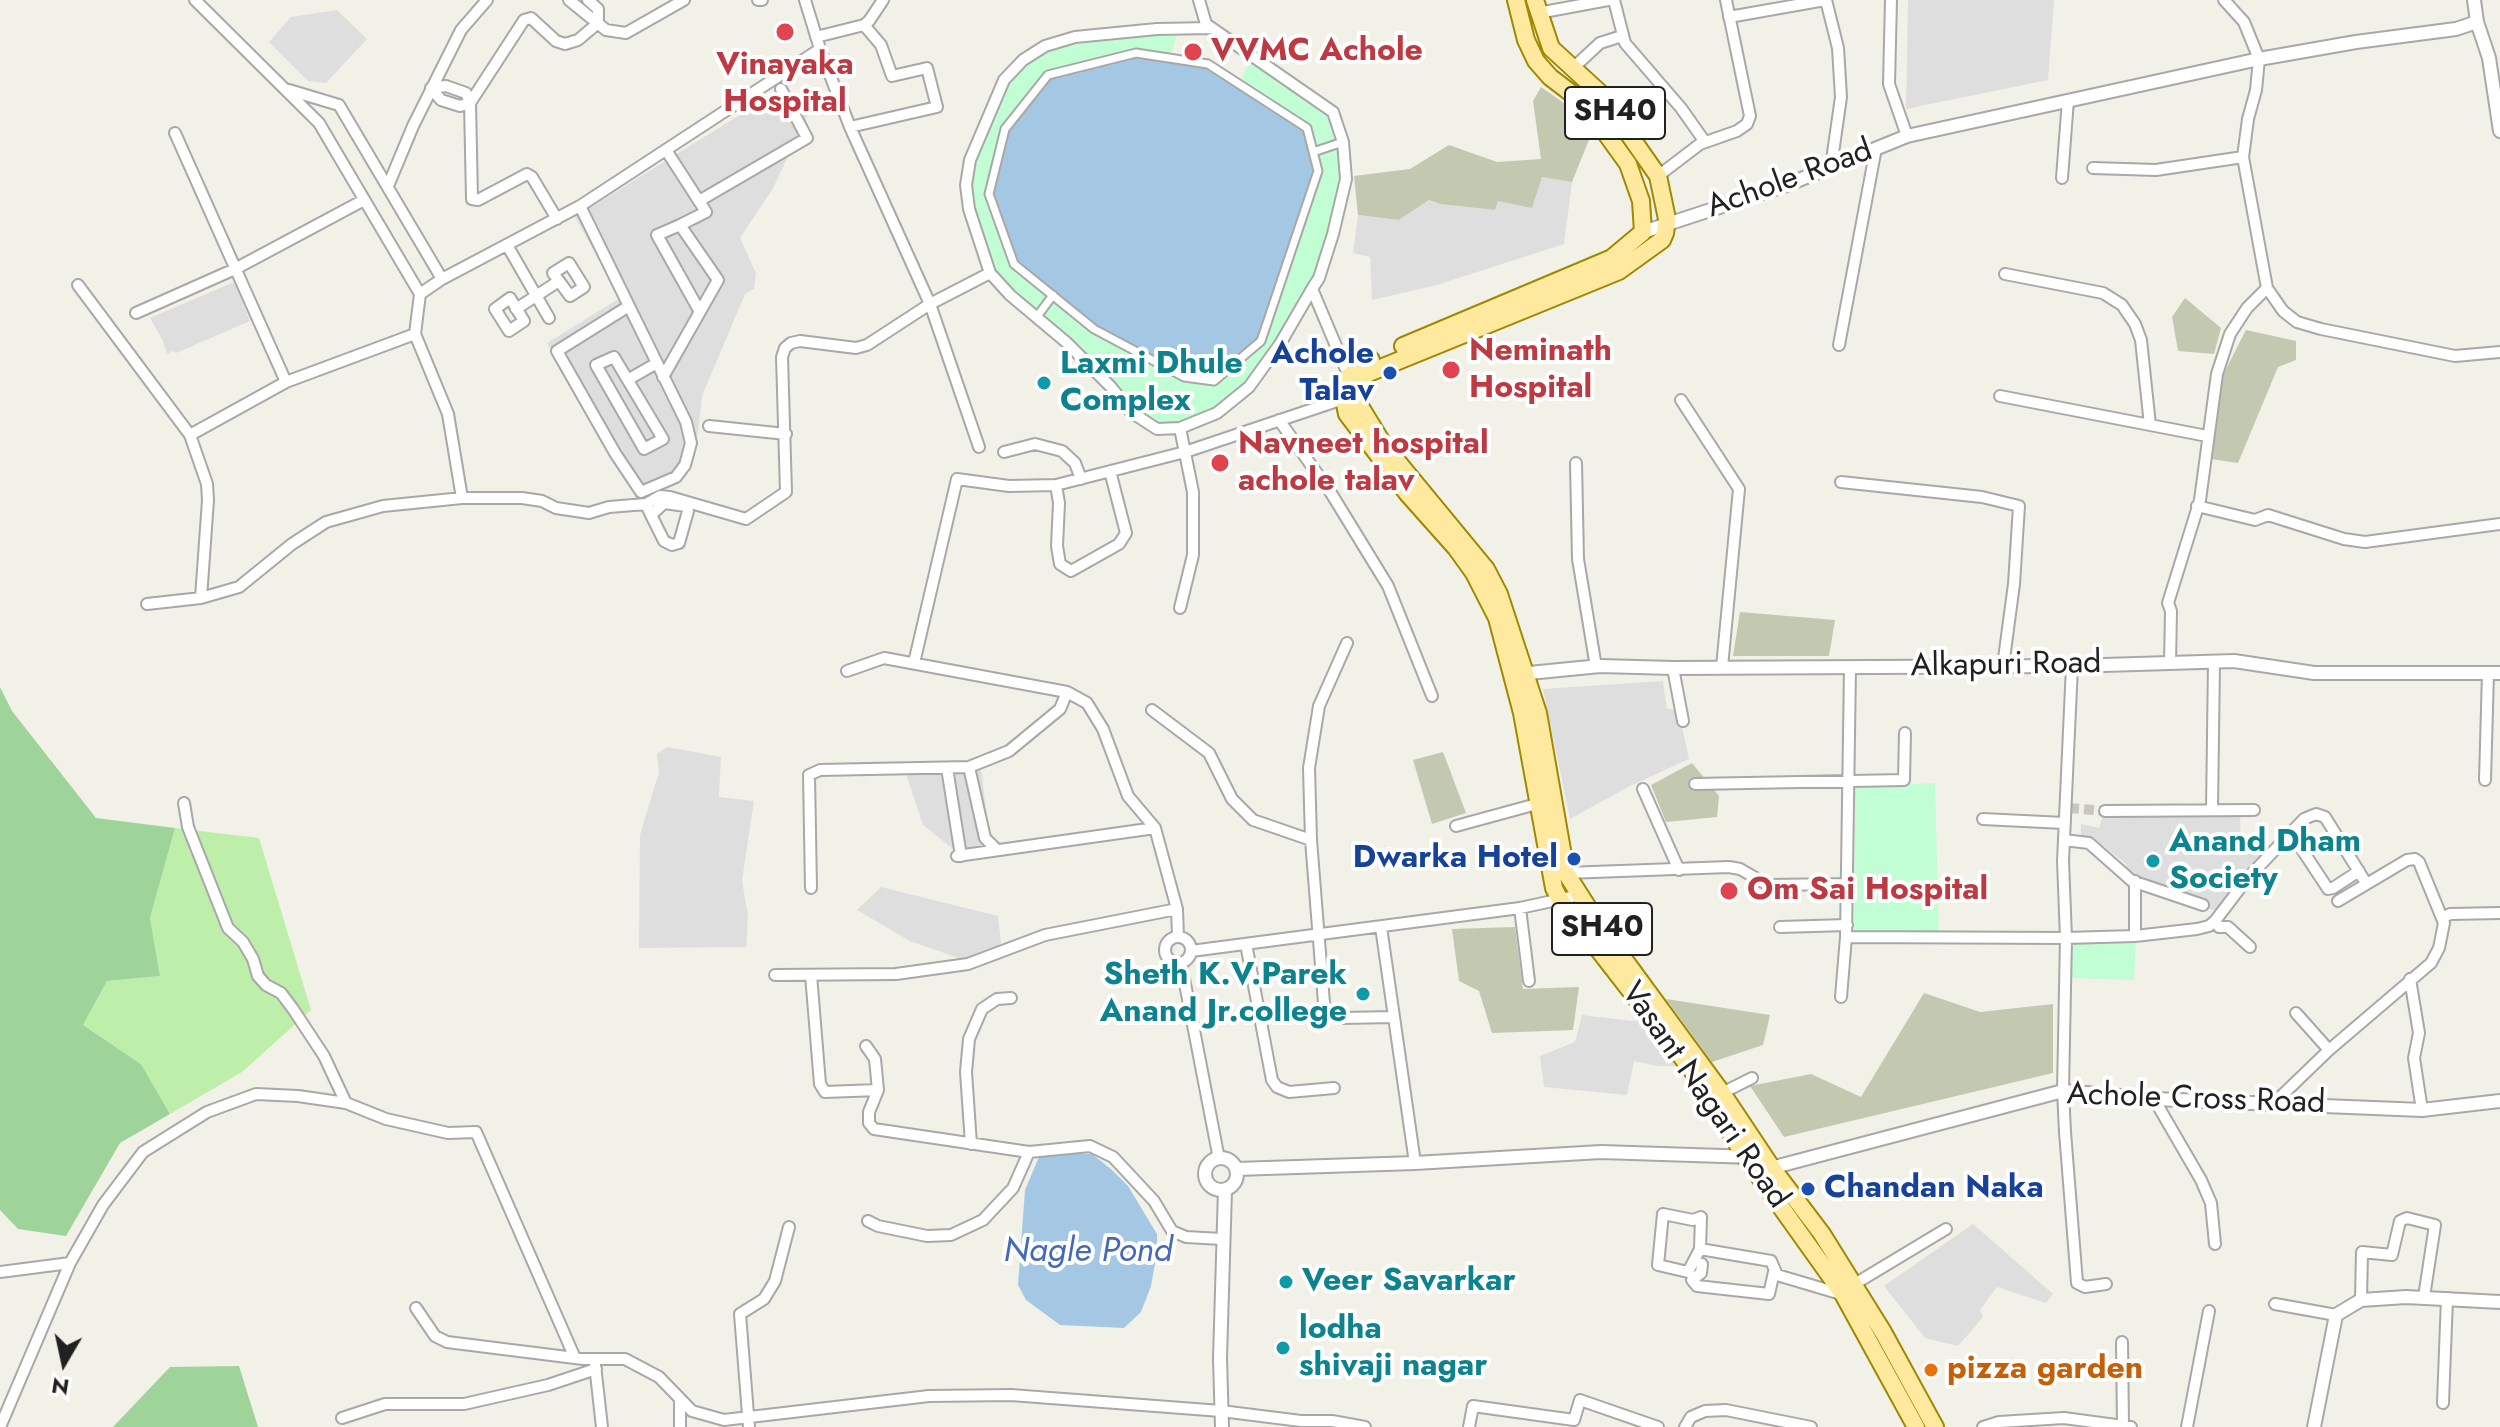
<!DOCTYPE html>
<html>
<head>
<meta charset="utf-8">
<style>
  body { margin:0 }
  #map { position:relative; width:2500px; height:1427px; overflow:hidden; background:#f2f1e7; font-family:Jost,sans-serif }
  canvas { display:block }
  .north { position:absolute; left:24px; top:1323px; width:80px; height:80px; -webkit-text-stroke:6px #fff; paint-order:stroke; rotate:189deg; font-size:22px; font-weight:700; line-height:32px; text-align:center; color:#212121 }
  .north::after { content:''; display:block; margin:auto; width:28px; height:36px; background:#212121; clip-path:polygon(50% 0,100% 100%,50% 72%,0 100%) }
</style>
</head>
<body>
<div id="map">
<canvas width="2500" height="1427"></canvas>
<div class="north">N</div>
</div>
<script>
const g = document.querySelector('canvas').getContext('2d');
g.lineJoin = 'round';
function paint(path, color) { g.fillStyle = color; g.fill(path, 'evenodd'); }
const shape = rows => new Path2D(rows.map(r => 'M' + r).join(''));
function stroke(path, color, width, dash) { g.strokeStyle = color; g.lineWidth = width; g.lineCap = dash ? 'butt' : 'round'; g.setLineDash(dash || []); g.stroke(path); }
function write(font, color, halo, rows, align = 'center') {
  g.font = font + ' Jost,sans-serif'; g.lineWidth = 8; g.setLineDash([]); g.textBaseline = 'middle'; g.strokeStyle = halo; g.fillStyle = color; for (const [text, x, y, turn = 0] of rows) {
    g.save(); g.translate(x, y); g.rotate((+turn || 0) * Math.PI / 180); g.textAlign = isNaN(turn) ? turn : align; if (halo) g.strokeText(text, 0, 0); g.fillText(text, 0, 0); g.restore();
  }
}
paint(shape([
  [1908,0,2054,0,2048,80,1906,109],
  [337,10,367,39,326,83,308,81,269,42,291,17],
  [785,87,795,102,814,89,818,93,772,190,740,238,756,273,754,289,745,294,702,396,698,433,684,473,641,497,547,343,620,298,575,217],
  [1542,177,1572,182,1564,244,1437,285,1372,300,1370,257,1353,253,1358,215,1399,220,1429,200,1440,204,1495,210,1498,201],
  [234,282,250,321,176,353,173,351,167,354,162,339,150,318],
  [1663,681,1667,709,1678,709,1689,759,1626,788,1570,819,1543,689],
  [667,747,721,757,719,797,754,801,742,881,748,915,746,947,639,948,640,835,659,772,657,754],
  [975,768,980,769,982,774,990,849,958,853,923,825,905,771],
  [2104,812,2240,812,2241,849,2265,855,2219,912,2131,884,2126,864,2094,838,2081,836,2081,824,2099,828],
  [881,887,998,916,1001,943,992,953,961,959,910,941,857,910],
  [1582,1015,1633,1021,1645,1019,1682,1062,1675,1066,1657,1066,1634,1061,1627,1095,1544,1087,1540,1056,1575,1042],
  [1973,1224,2053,1294,2046,1303,1997,1287,1980,1310,1983,1317,1958,1346,1925,1338,1884,1286]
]), '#dfdede');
paint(shape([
  [1541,87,1595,125,1572,182,1542,177,1532,208,1498,201,1495,210,1440,204,1429,200,1399,220,1358,215,1354,176,1410,169,1449,145,1497,162,1541,159,1533,101],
  [2185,298,2221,328,2214,354,2178,351,2172,317],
  [2246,330,2296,341,2296,360,2278,367,2238,463,2211,459,2222,377],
  [1740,612,1835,620,1829,656,1733,656],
  [1443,752,1466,813,1432,824,1413,760],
  [1692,763,1719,796,1717,817,1666,822,1651,785],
  [1515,927,1523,989,1579,987,1573,1030,1492,1033,1479,991,1459,981,1452,929],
  [1924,993,1980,1012,2053,1004,2053,1073,1784,1137,1750,1086,1811,1074,1861,1097],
  [1666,999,1770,1015,1763,1045,1712,1062]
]), '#c3c8b1');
paint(shape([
  [175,828,259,838,311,1010,242,1072,170,1114,141,1064,83,1025,107,981,160,976,150,918]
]), '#beefaa');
paint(shape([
  [0,687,12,711,96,818,175,828,150,918,160,976,107,981,83,1025,141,1064,170,1114,120,1143,66,1236,18,1229,0,1210],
  [239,1366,258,1427,113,1427,170,1367]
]), '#9ed499');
paint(shape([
  [1178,32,1170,58,1240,84,1251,57,1333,112,1346,179,1319,278,1249,387,1209,416,1157,429,1131,412,990,273,969,209,970,160,1004,80,1023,60,1075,37],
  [1935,783,1939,935,1854,935,1855,787],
  [2136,938,2134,980,2069,978,2070,941]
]), '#c2fed3');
paint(shape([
  [1136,53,1208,64,1307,128,1318,171,1261,341,1214,381,1184,377,1094,329,1014,264,989,194,1005,129,1048,75],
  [1067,1153,1092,1154,1111,1169,1128,1186,1157,1234,1157,1252,1151,1286,1141,1312,1124,1328,1060,1325,1026,1300,1018,1285,1025,1190,1039,1157]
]), '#a4c8e3');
stroke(shape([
  [2069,808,2105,811]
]), '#c8c7bf', 10, [10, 5]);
const pedestrian = shape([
  [1136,53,1208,64,1307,128,1318,171,1261,341,1214,381,1184,377,1094,329,1014,264,989,194,1005,129,1048,75,1136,53],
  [1313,152,1343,142],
  [1036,318,1053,295]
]);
const minor = shape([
  [569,0,606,30,626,33,684,0],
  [758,0,762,0],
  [805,0,820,49,850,127,930,304,990,273],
  [1199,0,1206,24,1333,112,1343,142,1346,179,1333,234,1319,278,1312,289,1350,379],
  [1614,0,1625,43,1681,108,1705,142],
  [1826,0,1838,48,1841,97,1831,167],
  [1891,0,1889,84,1907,136],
  [1538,13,1608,0],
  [1729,17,1825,0],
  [1211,28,1157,29,1075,37,1045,46,1023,60,1004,80,970,160,966,185,969,209,990,273,1010,295,1066,342,1110,386,1131,412,1157,429,1180,428,1217,413,1249,387,1280,344,1312,289],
  [816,37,864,25,869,21,883,0],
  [1572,69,1600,43,1622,36],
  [446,86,466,93,470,103,460,106,441,100,431,88,446,86],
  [289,90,339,105,442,279],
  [850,127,937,107,927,68,892,76,881,45,864,25],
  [175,133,286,382],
  [2093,168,2156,170,2243,157],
  [1658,176,1700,144,1737,131,1747,124,1750,116,1726,0],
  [2062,178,2068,100],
  [388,186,413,126,461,30,487,0],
  [699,201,807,138,781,89],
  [580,206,629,306,686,422,691,443,685,465,676,477,641,492,615,453,557,351,629,306],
  [557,219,532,177,527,174,478,200,472,199,470,103,524,20,531,18,556,41,565,44,578,40,598,23,598,9,588,0],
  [680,225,657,235,700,312],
  [507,245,549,318],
  [2005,274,2103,293,2122,305,2135,324,2141,340,2150,425],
  [78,285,190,435,207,484,208,500,201,598],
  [2267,288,2283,311,2297,322,2321,329,2455,356,2500,352],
  [420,294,442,279,580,206,820,49],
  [510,298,524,321,509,331,495,309,510,298],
  [516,309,559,281,553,273,569,263,584,287,570,296,559,281],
  [136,313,235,269,364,200],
  [1839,345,1876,148],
  [614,357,663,439,644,449,596,365,614,357],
  [663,377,718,280,680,225,706,212,666,150],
  [629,379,657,363],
  [2000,396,2207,436],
  [1681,400,1739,489,1722,667],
  [1279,420,1331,493,1388,586,1432,696],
  [709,426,786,434],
  [1180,428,1193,492,1193,555,1180,608],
  [190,435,286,382,415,334],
  [1004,452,1035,444,1062,451,1075,463,1081,479],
  [1576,463,1578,559,1596,667],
  [1841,482,1982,497,2019,506,2014,584,2003,666],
  [1056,485,1059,503,1057,546,1060,564,1071,571,1119,544,1126,533,1110,471],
  [462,498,522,498,542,501,556,508,589,513,609,507,646,504,660,496,670,497,746,519,786,492,782,357,785,348,791,343,800,341,856,348,867,345,930,304,979,447],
  [646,504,651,515,664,541,672,545,679,543,688,511,686,506,664,503,651,515],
  [2197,506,2255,520,2268,515,2344,539,2365,542,2500,524],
  [147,604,201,598,239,587,292,544,326,522,383,506,462,498,448,414,415,334,420,294,319,123,195,0],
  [1347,643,1319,706,1309,768,1311,840,1324,1003,1327,1011,1342,1018,1394,1017,1415,1163],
  [914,663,957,479,1009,486,1056,485,1185,452,1346,398],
  [2170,663,2171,611,2168,603,2200,500,2217,374,2230,334,2247,308,2267,288,2243,157,2248,119,2256,90,2259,59,2244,22,2224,0],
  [2072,666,2063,861,2066,938,2063,1091,2065,1132,2077,1283,2085,1287,2106,1284],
  [1673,668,1683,721],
  [1850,668,1846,937,2066,938,2135,936,2197,929,2209,926,2215,921,2247,879,2304,819,2316,814,2325,817,2366,883],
  [847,671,884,658,1067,692,1087,703,1103,729,1128,796,1155,828,1177,909,1178,937],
  [1152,710,1209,753,1232,799,1253,820,1311,840],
  [969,767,985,838,997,850],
  [947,768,961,856],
  [2485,780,2488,673],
  [1695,784,1904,780,1905,733],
  [1643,789,1679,870],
  [184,803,188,827,228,928,243,942,253,959,258,976,266,985,281,993,293,1009,324,1056,346,1103],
  [2212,810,2214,662],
  [2105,811,2254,810],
  [1983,819,2064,823],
  [1456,826,1544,802],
  [2291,833,2328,889,2333,888,2359,871],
  [2064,840,2089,843,2132,881,2203,905],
  [957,856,1155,828],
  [1566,873,1729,867,1740,869,1768,885,1848,884],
  [2135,881,2135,936],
  [811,888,809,775,820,770,969,767,1009,751,1060,709,1067,692],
  [1520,908,1529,981],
  [2442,918,2450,914,2500,913],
  [2215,921,2219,927,2228,927,2250,947],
  [1381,927,1394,1017],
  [1780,927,1847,925],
  '1165 950a13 13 0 1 1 26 0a13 13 0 1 1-26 0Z',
  [1246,944,1272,1080,1277,1087,1289,1092,1334,1088],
  [1191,951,1520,908,1580,895],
  [1181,963,1219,1159],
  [775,975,896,974,968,964,1045,935,1177,909],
  [811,975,820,1084,825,1092,878,1090],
  [2410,979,2419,1033,2414,1058,2422,1110],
  [1841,997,1846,937],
  [2296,1013,2329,1050],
  [866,1046,875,1059,878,1090,869,1112,869,1123,874,1129,1029,1152],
  [1722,1093,1752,1078],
  [2154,1099,2201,1180,2211,1203,2215,1244],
  [2274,1103,2329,1050,2431,963,2439,948,2444,923,2419,862,2415,859,2407,860,2338,901],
  [971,1144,966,1072,969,1039,982,1009,997,999,1011,998],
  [1663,1214,1693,1220,1701,1217,1700,1249,1688,1272,1658,1265,1663,1214],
  [868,1221,878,1226,927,1236,951,1235,983,1220,1013,1188,1029,1152,1090,1146,1113,1157,1154,1201,1172,1231,1186,1237,1222,1239],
  [1700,1249,1771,1261,1777,1275,1841,1294],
  [1702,1264,1701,1273,1692,1280,1697,1286,1769,1294,1774,1272],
  [0,1272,70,1263],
  [1853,1285,1946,1229],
  [2361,1300,2362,1252,2392,1255,2400,1221,2407,1218,2435,1225,2424,1297],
  [2275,1304,2336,1315],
  [416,1308,435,1336,447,1342,583,1359,625,1359,659,1377,692,1411,724,1420,929,1396,1011,1395,1221,1411,1301,1421,1332,1421,1365,1427],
  [2122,1342,2123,1426,2131,1427],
  [595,1365,602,1427],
  [2443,1403,2447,1298],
  [342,1418,385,1404,464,1404,548,1385,596,1369],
  [0,1427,70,1263,103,1205,143,1152,207,1112,256,1094,298,1096,346,1103,386,1119,448,1133,476,1132,575,1358],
  [680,1427,680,1400],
  [749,1427,740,1314,764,1299,775,1281,789,1227],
  [1469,1427,1473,1406,1574,1420,1580,1400,1658,1427],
  [1685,1427,1691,1417,1705,1411,1726,1410,1811,1427],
  [1983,1427,1999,1422,2064,1418,2123,1426],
  [2187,1427,2209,1311]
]);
const tertiary = shape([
  [2474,0,2477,22],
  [1643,232,1784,186,1907,136,2259,59,2356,42,2456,29,2477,22,2489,58,2500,131],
  [1519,674,1600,666,1673,668,2072,666,2234,661,2314,673,2500,673],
  '1205 1174a16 16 0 1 1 32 0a16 16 0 1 1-32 0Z',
  [1237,1169,1415,1163,1601,1152,1753,1157],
  [1767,1169,2063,1091,2154,1099,2422,1110,2500,1101],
  [1222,1427,1220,1358,1225,1190],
  [2314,1427,2336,1315,2361,1300,2406,1297,2500,1302]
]);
const primary = shape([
  [1535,0,1551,48,1600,93,1658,176,1667,219,1665,233,1662,240,1619,271,1366,374,1357,394,1361,408,1383,444,1486,569,1499,594,1538,713,1566,873,1601,928,1722,1093,1772,1168,1822,1234,1883,1332,1935,1427],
  [1403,346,1612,258,1643,232,1641,201,1628,164,1584,103,1550,77,1536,61,1526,40,1516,0],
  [1371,360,1349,376,1344,399,1347,414,1407,493,1456,548,1474,573,1497,618,1522,713,1554,888,1560,900,1692,1070,1746,1158,1843,1294,1916,1427]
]);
stroke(pedestrian, '#a8a8a8', 11);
stroke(minor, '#a8a8a8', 14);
stroke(tertiary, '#a8a8a8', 16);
stroke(primary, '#9e8900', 20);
stroke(pedestrian, '#fff', 7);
stroke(minor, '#fff', 10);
stroke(tertiary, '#fff', 12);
stroke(primary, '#ffe99f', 16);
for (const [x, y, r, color] of [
  [785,32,10,"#e0444e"],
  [1193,52,10,"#e0444e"],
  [1451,370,10,"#e0444e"],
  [1390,373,8,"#1a4fb4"],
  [1044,383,8,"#0f9aa8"],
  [1220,463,10,"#e0444e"],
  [1574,859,8,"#1a4fb4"],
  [2153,861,8,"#0f9aa8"],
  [1729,891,10,"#e0444e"],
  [1363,994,8,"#0f9aa8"],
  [1808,1189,8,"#1a4fb4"],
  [1286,1282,8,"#0f9aa8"],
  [1283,1348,8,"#0f9aa8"],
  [1931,1370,8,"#e8710a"]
]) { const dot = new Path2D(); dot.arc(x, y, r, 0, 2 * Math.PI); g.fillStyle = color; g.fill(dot); stroke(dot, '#fff', 3); }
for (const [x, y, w] of [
  [1615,113,100],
  [1602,929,100]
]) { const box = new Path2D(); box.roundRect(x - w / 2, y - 26, w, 52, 6); g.fillStyle = '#fff'; g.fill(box); stroke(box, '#212121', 2); }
write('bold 30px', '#212121', null, [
  ["SH40",1615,113],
  ["SH40",1602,929]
]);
write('bold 32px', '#be3a42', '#fff', [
  ["VVMC Achole",1211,52],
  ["Vinayaka",785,66,"center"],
  ["Hospital",785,103,"center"],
  ["Neminath",1469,352],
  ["Hospital",1469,389],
  ["Navneet hospital",1238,445],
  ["achole talav",1238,482],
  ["Om Sai Hospital",1747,891]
], 'left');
write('32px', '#212121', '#fff', [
  ["Achole Road",1790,180,-20],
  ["Alkapuri Road",2006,666,-1],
  ["Vasant Nagari Road",1704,1096,55],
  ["Achole Cross Road",2196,1100,2]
]);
write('bold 32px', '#164399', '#fff', [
  ["Achole",1374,355],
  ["Talav",1374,392],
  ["Dwarka Hotel",1558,859],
  ["Chandan Naka",1824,1189,"left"]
], 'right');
write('bold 32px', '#0d838f', '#fff', [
  ["Laxmi Dhule",1060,365],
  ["Complex",1060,402],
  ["Anand Dham",2169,843],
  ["Society",2169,880],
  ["Sheth K.V.Parek",1347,976,"right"],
  ["Anand Jr.college",1347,1013,"right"],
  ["Veer Savarkar",1302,1282],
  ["lodha",1299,1330],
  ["shivaji nagar",1299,1367]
], 'left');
write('bold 32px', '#c56008', '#fff', [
  ["pizza garden",1947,1370]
], 'left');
write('italic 34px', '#4468ba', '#fff', [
  ["Nagle Pond",1088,1253]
]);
</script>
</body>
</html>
